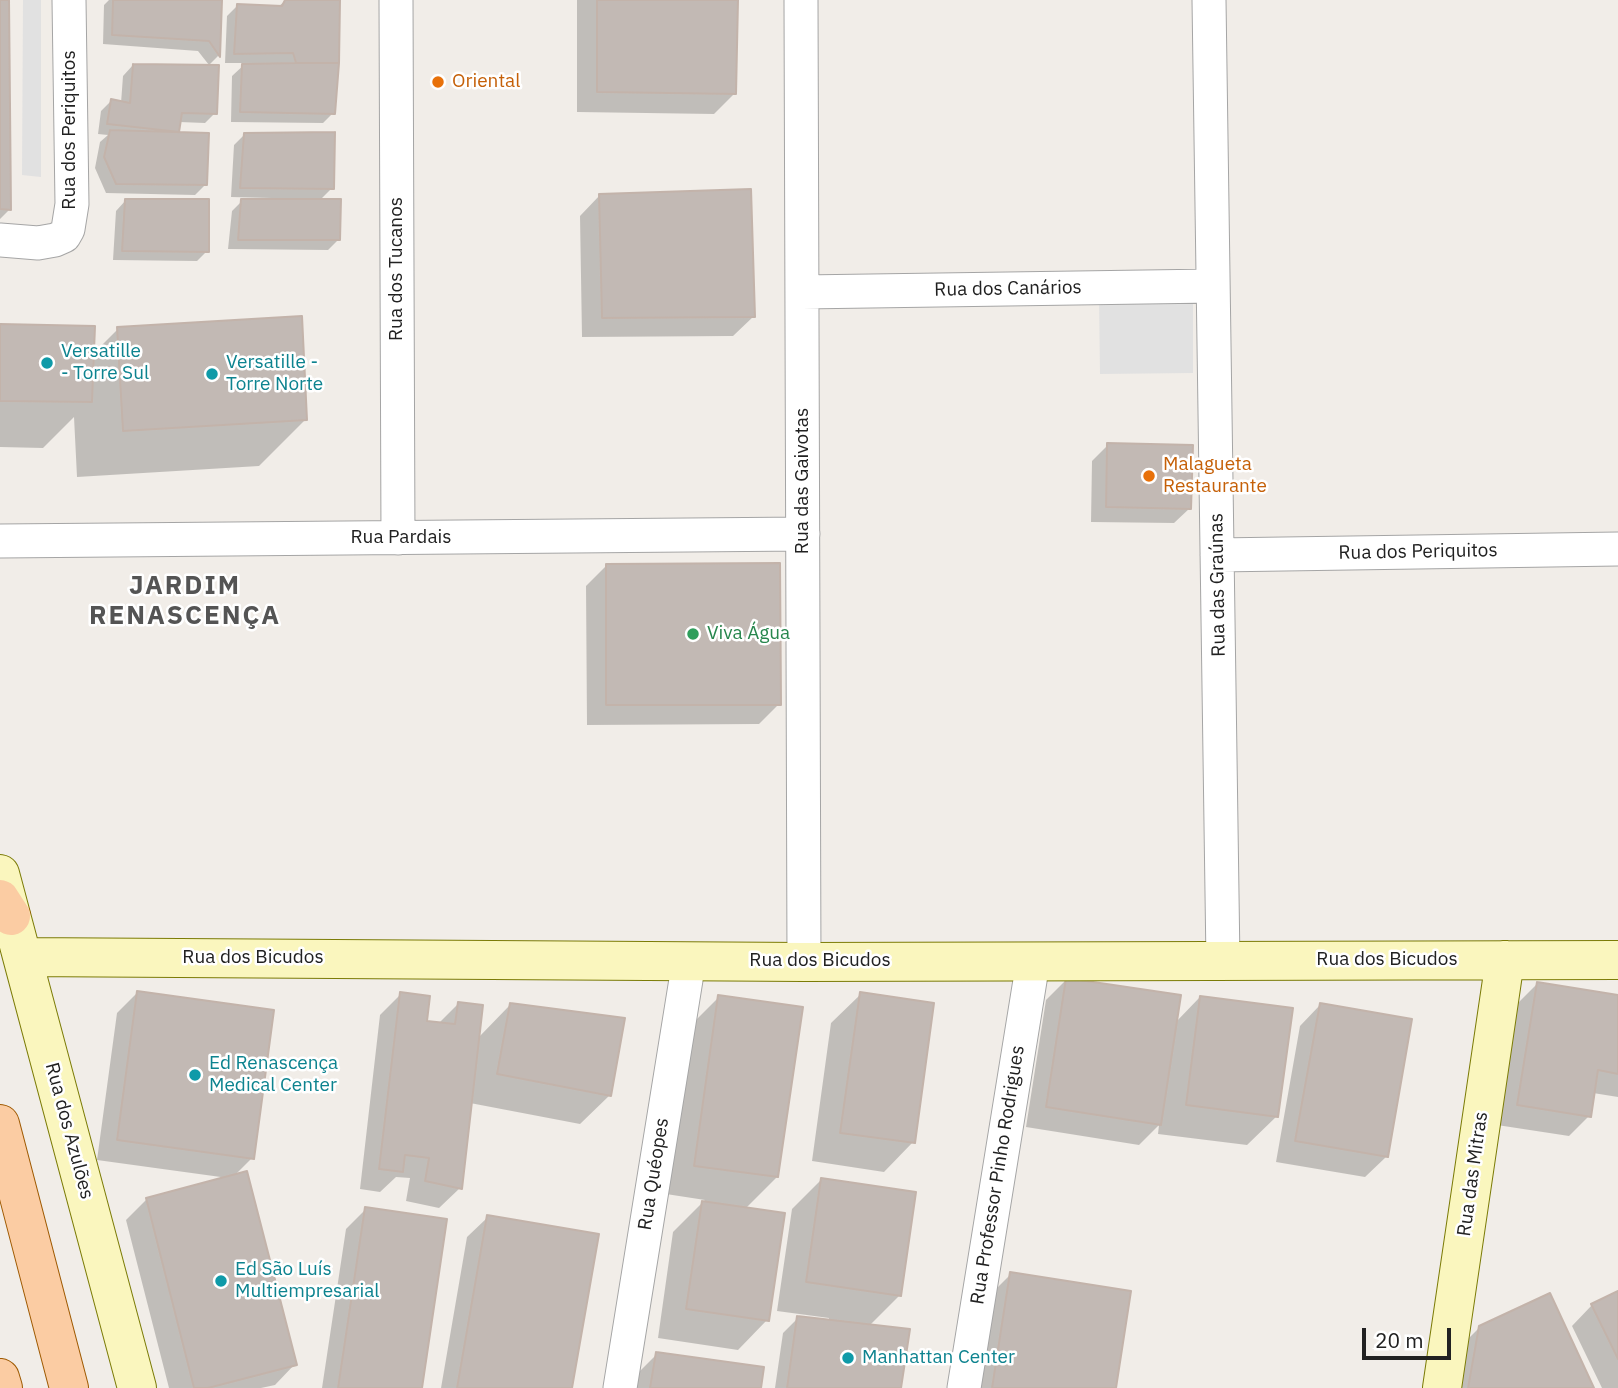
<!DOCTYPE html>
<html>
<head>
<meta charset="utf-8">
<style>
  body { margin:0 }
  #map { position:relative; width:1618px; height:1388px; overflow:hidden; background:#f1ede8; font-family:"IBM Plex Sans",sans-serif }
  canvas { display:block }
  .scale { position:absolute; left:1362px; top:1328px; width:89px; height:32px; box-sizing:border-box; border:4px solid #212121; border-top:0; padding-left:9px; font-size:21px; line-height:24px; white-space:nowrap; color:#212121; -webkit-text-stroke:5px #fff; paint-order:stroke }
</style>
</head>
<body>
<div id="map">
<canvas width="1618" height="1388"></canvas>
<div class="scale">20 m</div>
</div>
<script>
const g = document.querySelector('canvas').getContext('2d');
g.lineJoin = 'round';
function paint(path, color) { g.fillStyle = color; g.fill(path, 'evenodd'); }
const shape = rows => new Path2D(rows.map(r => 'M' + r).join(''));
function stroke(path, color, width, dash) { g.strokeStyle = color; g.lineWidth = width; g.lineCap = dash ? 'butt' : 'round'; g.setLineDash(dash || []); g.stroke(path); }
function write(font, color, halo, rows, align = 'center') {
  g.font = font + ' "IBM Plex Sans",sans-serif'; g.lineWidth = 5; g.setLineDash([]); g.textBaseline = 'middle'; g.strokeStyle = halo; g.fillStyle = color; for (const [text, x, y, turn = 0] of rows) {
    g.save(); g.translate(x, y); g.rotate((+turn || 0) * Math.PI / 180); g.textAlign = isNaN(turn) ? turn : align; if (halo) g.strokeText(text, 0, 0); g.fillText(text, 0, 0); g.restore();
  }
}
paint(shape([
  [23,0,41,0,41,177,22,175],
  [1193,294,1193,373,1100,374,1099,296]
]), '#e1e1e1');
paint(shape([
  [0,0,8,0,9,210,0,219],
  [109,0,220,0,218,56,209,65,198,51,103,44,104,5],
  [286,0,338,0,333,113,323,123,231,122,232,76,246,63,225,63,227,16,237,6,278,7],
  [577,0,736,0,735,93,714,114,577,112],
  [133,65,215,113,205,123,179,122,177,134,205,185,195,195,106,193,95,168,100,142,108,135,98,134,101,111,111,101,121,103,123,76],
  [244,135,332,188,319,201,338,240,328,250,228,249,232,211,242,201,271,201,271,198,231,197,234,145],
  [600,195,754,316,733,336,582,337,580,216],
  [126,200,207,251,197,261,113,260,116,211],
  [0,326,92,355,118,329,305,420,259,466,77,477,74,417,43,448,0,447],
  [1108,445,1190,508,1174,523,1091,522,1092,461],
  [606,566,779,704,759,724,587,725,586,586],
  [1066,980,1175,1023,1200,997,1277,1116,1247,1145,1158,1134,1159,1125,1139,1145,1026,1127,1046,1000],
  [1537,984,1618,997,1618,1097,1593,1093,1589,1116,1569,1136,1497,1125,1517,1004],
  [137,993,252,1158,233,1177,295,1364,275,1385,261,1388,169,1388,126,1220,147,1199,228,1178,97,1160,117,1013],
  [401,994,425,1022,438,1024,458,1004,478,1038,510,1005,610,1095,580,1124,470,1103,460,1188,439,1208,406,1201,410,1178,396,1177,380,1192,360,1189,380,1015],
  [861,994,913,1142,884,1172,812,1161,831,1023],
  [719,997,777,1177,745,1209,767,1320,738,1350,658,1338,673,1232,705,1200,666,1194,690,1026],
  [1320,1005,1409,1021,1386,1157,1365,1177,1276,1162,1300,1026],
  [821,1180,900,1295,869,1326,900,1388,775,1388,783,1333,798,1318,829,1321,829,1318,777,1311,792,1209],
  [366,1209,420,1388,322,1388,346,1229],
  [488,1217,571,1388,441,1388,467,1237],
  [1011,1274,1114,1388,976,1388,990,1295],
  [1618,1293,1618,1388,1602,1388,1572,1326,1592,1305],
  [1480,1327,1592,1388,1452,1388,1459,1348],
  [657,1354,759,1388,627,1388,628,1383]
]), '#0003');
const building = shape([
  [0,0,9,0,11,210,0,209,0,0],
  [113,0,222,0,220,57,209,41,112,35,113,0],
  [285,0,340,0,339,63,296,63,293,53,234,54,237,4,282,6,285,0],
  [597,0,738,0,736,94,597,92,597,0],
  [296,63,339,63,335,114,240,112,242,64,296,63],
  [133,64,219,65,217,114,182,113,179,132,107,124,111,99,130,103,133,64],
  [110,130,209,133,207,185,116,184,104,157,110,130],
  [335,132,334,189,240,188,244,133,335,132],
  [751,189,755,317,602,318,599,194,751,189],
  [125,199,209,199,209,252,122,251,125,199],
  [241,199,341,199,340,240,238,240,241,199],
  [302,316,307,420,123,431,117,327,302,316],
  [0,324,95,326,92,402,0,401,0,324],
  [1107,443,1193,445,1191,509,1106,507,1107,443],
  [780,563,781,705,606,705,606,564,780,563],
  [1066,978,1181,995,1161,1125,1046,1107,1066,978],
  [1537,982,1618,995,1618,1074,1598,1070,1591,1117,1517,1105,1537,982],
  [137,991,274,1010,254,1159,117,1140,137,991],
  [400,992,430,996,427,1021,455,1024,458,1002,483,1005,462,1189,425,1181,429,1158,405,1155,403,1172,379,1169,400,992],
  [860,992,934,1003,915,1143,840,1133,860,992],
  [718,995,803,1007,778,1177,694,1166,718,995],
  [1200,996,1293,1008,1278,1117,1186,1105,1200,996],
  [510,1003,625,1018,611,1096,497,1074,510,1003],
  [1320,1003,1412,1019,1388,1157,1295,1141,1320,1003],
  [247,1171,297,1365,208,1388,194,1388,146,1198,247,1171],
  [821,1178,916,1192,901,1296,806,1282,821,1178],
  [702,1201,785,1213,769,1321,686,1309,702,1201],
  [365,1207,447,1219,422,1388,338,1388,365,1207],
  [487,1215,599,1234,572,1388,457,1388,487,1215],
  [1010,1272,1131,1291,1116,1388,992,1388,1010,1272],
  [1618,1291,1618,1359,1591,1304,1618,1291],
  [1550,1293,1594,1388,1468,1388,1479,1326,1550,1293],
  [797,1316,910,1329,901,1388,787,1388,797,1316],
  [656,1352,764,1367,761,1388,650,1388,656,1352]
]);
paint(building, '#c2b9b4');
stroke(building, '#c3b3aa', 2);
const street = shape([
  [396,0,398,538],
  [801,0,804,962],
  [1209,0,1223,961],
  [0,240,38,243,55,240,64,236,68,229,72,204,69,0],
  [802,292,1213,286],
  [0,541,803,534],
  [1217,555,1618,549],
  [620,1388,689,961],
  [964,1388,1033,962]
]);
const secondary = shape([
  [0,874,137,1388],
  [23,957,804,962,1618,960],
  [1442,1388,1505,960]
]);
const primary = shape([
  [0,899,11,916],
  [0,1124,69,1388],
  [0,1378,3,1388]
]);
stroke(street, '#a5a5a5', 35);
stroke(secondary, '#7b7b06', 40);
stroke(primary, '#9e5901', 40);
stroke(street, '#fff', 33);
stroke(secondary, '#faf6be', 38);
stroke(primary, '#fbcca3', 38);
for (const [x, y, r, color] of [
  [438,82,7,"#e8710a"],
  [47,363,7,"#0f9aa8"],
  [212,374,7,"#0f9aa8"],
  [1149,476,7,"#e8710a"],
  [693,634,7,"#2e9e5b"],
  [195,1075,7,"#0f9aa8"],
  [221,1281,7,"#0f9aa8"],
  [848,1358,7,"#0f9aa8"]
]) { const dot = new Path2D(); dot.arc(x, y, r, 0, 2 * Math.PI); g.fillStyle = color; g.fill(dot); stroke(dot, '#fff', 2.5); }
write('19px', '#c56008', '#fff', [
  ["Oriental",452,82],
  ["Malagueta",1163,465],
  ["Restaurante",1163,487]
], 'left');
write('19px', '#212121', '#fff', [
  ["Rua dos Periquitos",70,130,-90],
  ["Rua dos Tucanos",397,269,-90],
  ["Rua dos Canários",1008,289,-1],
  ["Rua das Gaivotas",803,481,-90],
  ["Rua Pardais",401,538],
  ["Rua dos Periquitos",1418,552,-1],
  ["Rua das Graúnas",1218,585,-91],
  ["Rua dos Bicudos",253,958],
  ["Rua dos Bicudos",1387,960],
  ["Rua dos Bicudos",820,961],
  ["Rua dos Azulões",69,1131,75],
  ["Rua Quéopes",654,1174,-81],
  ["Rua das Mitras",1473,1174,-82],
  ["Rua Professor Pinho Rodrigues",998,1175,-81]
]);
write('19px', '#0d838f', '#fff', [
  ["Versatille",61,352],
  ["- Torre Sul",61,374],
  ["Versatille -",226,363],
  ["Torre Norte",226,385],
  ["Ed Renascença",209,1064],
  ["Medical Center",209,1086],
  ["Ed São Luís",235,1270],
  ["Multiempresarial",235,1292],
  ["Manhattan Center",862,1358]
], 'left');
write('19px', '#27864d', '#fff', [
  ["Viva Água",707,634]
], 'left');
g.letterSpacing = '2px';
write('bold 26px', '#545454', '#fff', [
  ["JARDIM",185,586],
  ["RENASCENÇA",185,616]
]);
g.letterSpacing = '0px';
</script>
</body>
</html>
